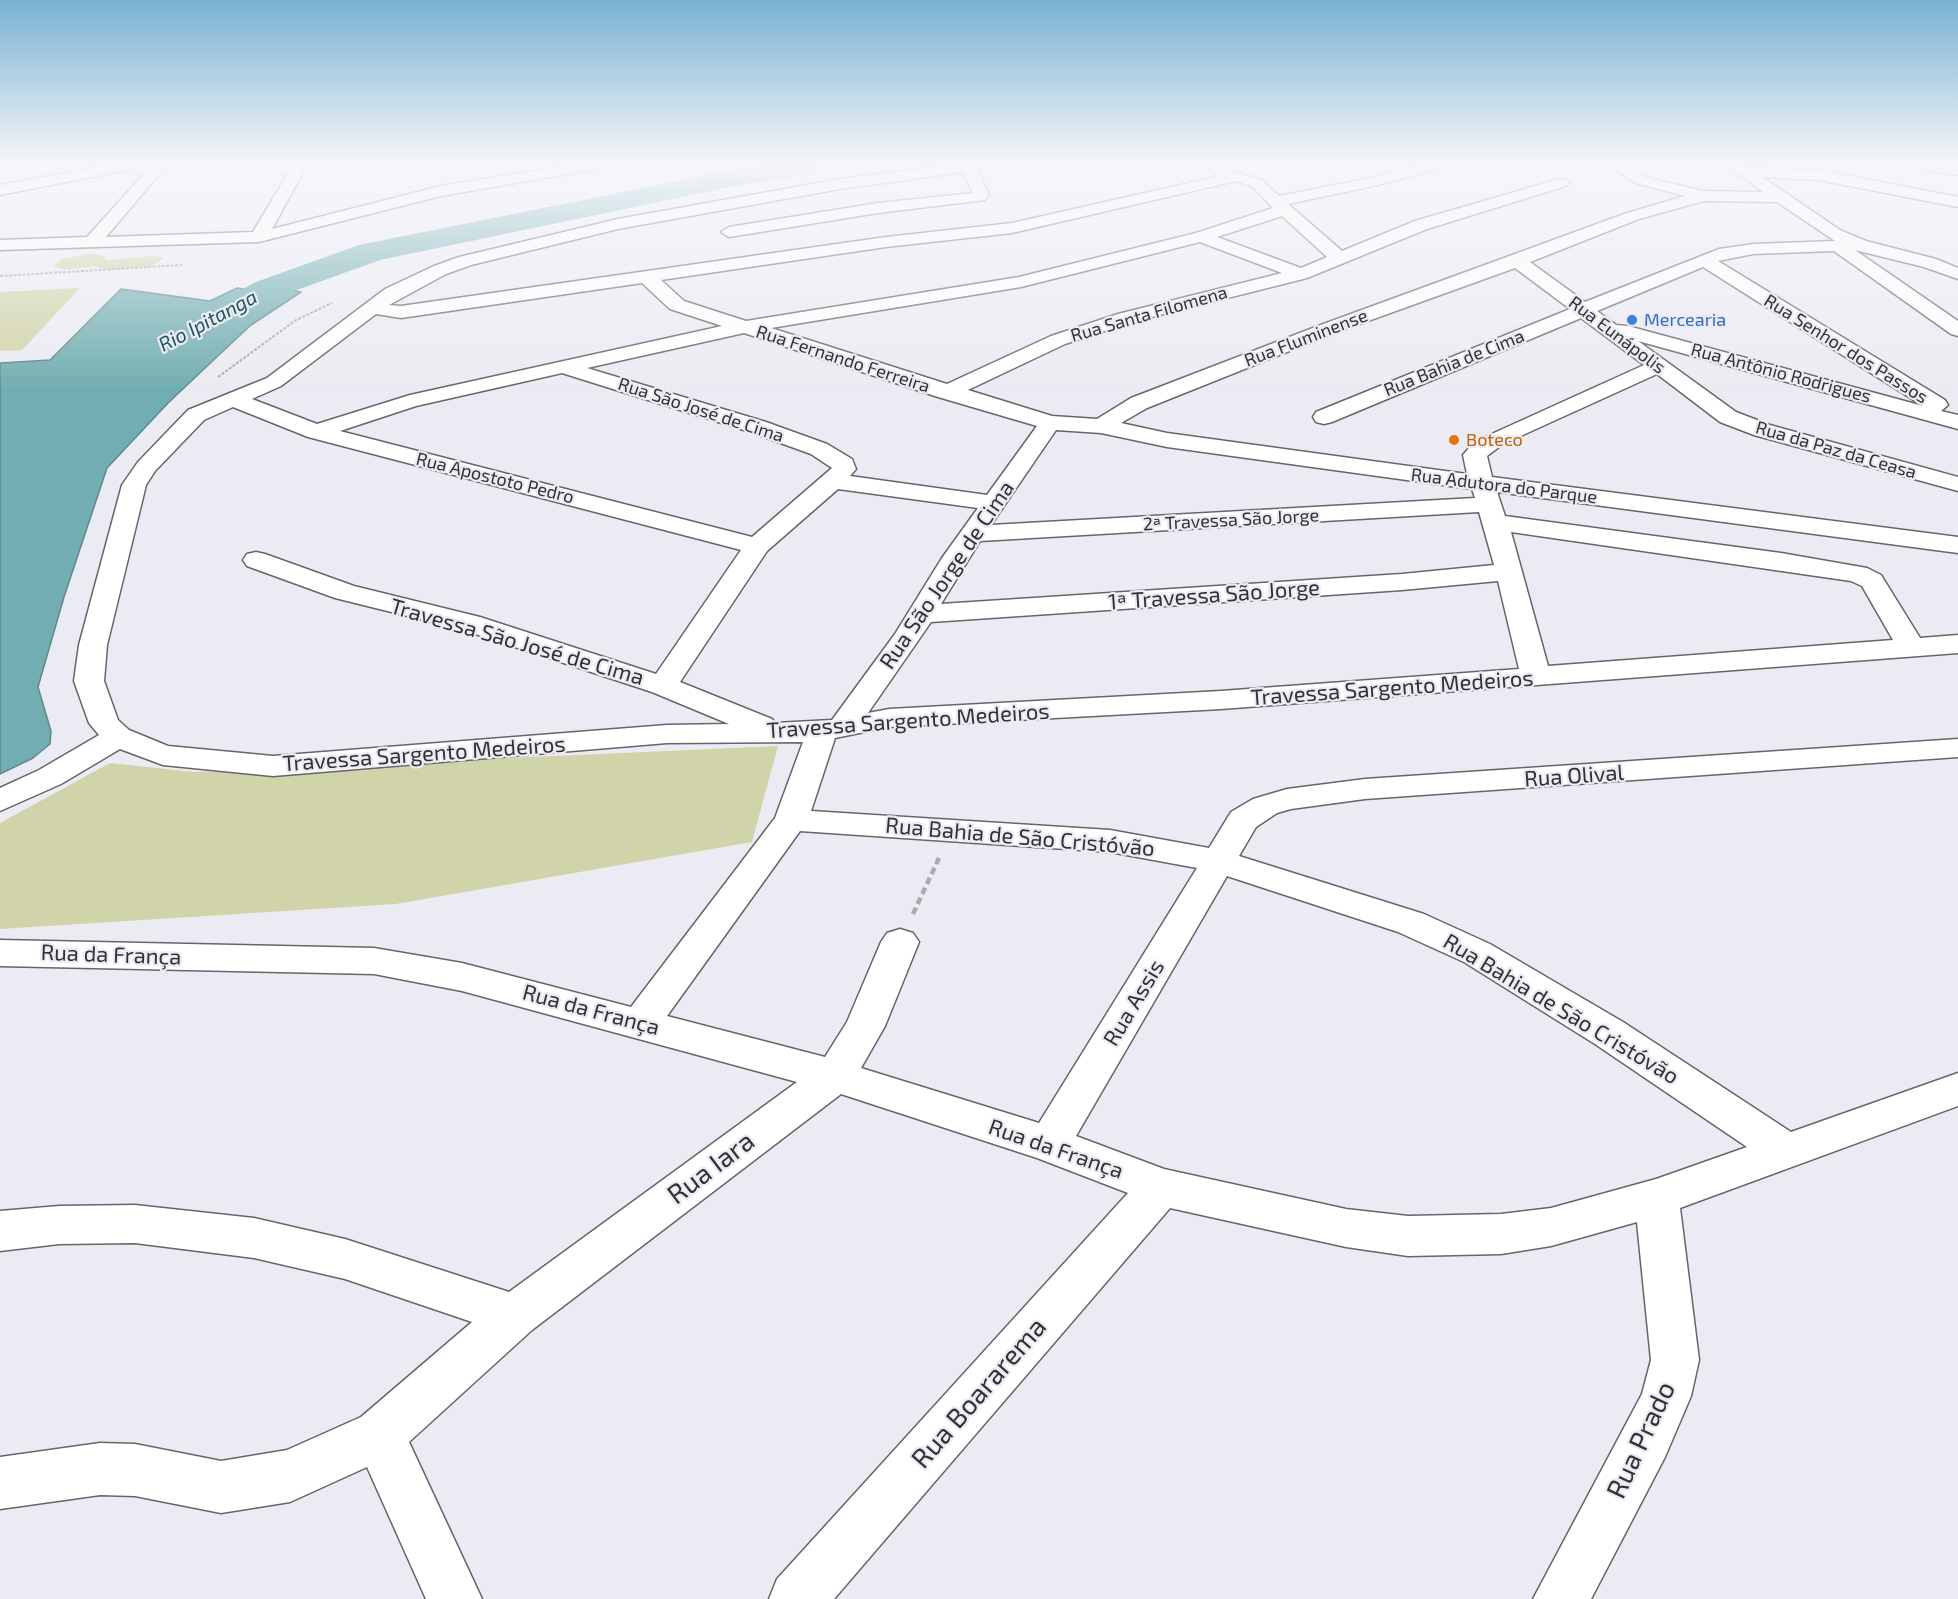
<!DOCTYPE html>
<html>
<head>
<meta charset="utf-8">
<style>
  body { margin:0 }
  canvas { display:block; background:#ebecf3 }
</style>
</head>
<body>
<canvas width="1958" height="1599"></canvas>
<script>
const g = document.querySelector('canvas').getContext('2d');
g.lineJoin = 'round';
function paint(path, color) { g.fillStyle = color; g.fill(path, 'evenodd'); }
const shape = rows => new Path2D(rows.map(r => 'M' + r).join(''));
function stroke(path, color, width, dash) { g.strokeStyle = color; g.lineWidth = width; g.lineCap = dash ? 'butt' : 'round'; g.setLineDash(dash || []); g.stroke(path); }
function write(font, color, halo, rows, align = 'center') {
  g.font = font + ' "Exo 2",sans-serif'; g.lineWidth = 4.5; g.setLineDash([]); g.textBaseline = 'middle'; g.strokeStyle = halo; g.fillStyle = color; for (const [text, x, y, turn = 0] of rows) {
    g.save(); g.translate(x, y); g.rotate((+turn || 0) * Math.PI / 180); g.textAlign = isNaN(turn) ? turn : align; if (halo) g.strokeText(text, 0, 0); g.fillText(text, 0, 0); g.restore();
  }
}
paint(shape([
  [88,254,102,255,107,260,154,256,164,258,152,266,108,270,94,266,65,270,53,266,63,259],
  [80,288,22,350,0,351,0,292],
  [778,746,752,842,396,904,0,929,0,823,110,763,194,772]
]), '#d1d4a9');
const water = shape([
  [262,285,301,292,251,325,221,353,168,403,107,468,64,597,38,687,51,731,50,744,33,758,0,774,0,363,50,360,121,289,210,301,237,288,250,290,262,285]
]);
paint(water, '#72aeb1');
stroke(water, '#5f898c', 1.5);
paint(shape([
  [757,165,822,165,818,171,808,174,735,186,380,260,280,296,210,336,197,339,184,336,178,328,184,320,256,282,359,245,757,165]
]), '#72aeb1');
const minor = shape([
  [110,165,139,165,132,169,0,195,0,185,110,165],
  [152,165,167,165,106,237,253,232,293,165,307,165,272,229,441,186,571,165,603,165,596,169,441,196,259,242,0,250,0,240,87,237,152,165],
  [950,165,988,165,986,168,977,170,989,194,985,200,878,213,729,237,721,232,729,227,878,203,973,193,963,172,840,189,618,229,471,265,446,274,389,305,401,306,886,237,1012,223,1220,176,1208,169,1215,165,1263,181,1279,196,1371,178,1419,165,1442,165,1440,168,1378,185,1288,204,1342,251,1415,221,1556,180,1566,180,1569,183,1566,186,1427,229,1307,278,1132,322,1065,344,968,390,1052,416,1097,419,1131,398,1318,326,1627,213,1685,196,1635,183,1610,165,1627,165,1645,177,1703,191,1763,192,1727,165,1743,165,1748,168,1819,170,1958,197,1958,207,1819,180,1762,177,1840,230,1866,241,1936,259,1958,268,1958,279,1924,267,1855,250,1958,321,1958,336,1951,334,1834,251,1753,254,1718,261,1945,400,1948,405,1941,411,1958,415,1958,429,1638,341,1736,412,1770,425,1958,477,1958,491,1754,435,1720,422,1657,374,1503,444,1487,456,1492,477,1958,537,1958,553,1497,492,1505,516,1781,553,1867,568,1881,575,1920,638,1958,635,1958,653,1221,709,889,727,835,738,811,811,1110,830,1209,848,1231,812,1253,799,1287,789,1365,779,1958,739,1958,757,1365,799,1291,809,1277,813,1256,827,1239,856,1424,914,1490,944,1623,1022,1791,1132,1958,1073,1958,1106,1680,1208,1699,1360,1691,1396,1665,1457,1591,1599,1533,1599,1642,1394,1651,1360,1637,1222,1551,1246,1501,1254,1408,1256,1346,1247,1170,1208,834,1599,769,1599,777,1579,1128,1193,1037,1158,841,1094,532,1330,409,1442,482,1599,426,1599,367,1467,290,1502,221,1513,135,1496,100,1495,0,1509,0,1457,100,1443,135,1444,221,1461,287,1450,361,1417,472,1322,345,1279,254,1258,135,1243,59,1244,0,1251,0,1211,59,1206,135,1205,254,1218,345,1239,509,1292,797,1082,462,991,374,974,0,966,0,940,374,948,462,963,631,1007,775,818,803,742,667,743,273,776,163,765,120,749,61,784,0,811,0,788,39,770,99,735,89,723,74,681,79,645,122,485,138,462,188,410,267,378,385,289,434,266,459,257,618,219,840,179,950,165],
  [1236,181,1253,187,1273,208,1196,233,1019,277,746,321,684,301,661,280,886,247,1012,233,1236,181],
  [1704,201,1777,202,1835,241,1753,244,1719,249,1585,302,1530,262,1639,219,1704,201],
  [1282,216,1327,257,1301,268,1217,237,1282,216],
  [1200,242,1282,273,1118,314,1051,336,947,384,771,328,1021,287,1200,242],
  [1703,267,1923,406,1628,326,1616,325,1597,311,1703,267],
  [1515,268,1570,309,1316,412,1313,417,1316,422,1324,424,1332,422,1581,318,1644,365,1474,442,1463,455,1467,474,1167,433,1121,423,1147,408,1332,334,1515,268],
  [642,283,670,309,722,326,410,395,317,424,252,399,281,386,376,314,401,318,642,283],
  [744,333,938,397,1037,426,987,495,850,476,856,469,852,459,827,444,766,422,587,368,744,333],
  [562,373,750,432,811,454,832,468,752,537,340,431,416,406,562,373],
  [233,407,308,437,741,550,656,674,480,617,354,586,265,554,256,552,247,554,243,560,247,566,335,598,460,629,652,692,729,724,667,725,273,756,168,746,129,730,118,720,104,681,107,645,146,485,155,471,204,420,233,407],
  [1056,430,1101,433,1167,447,1472,489,1475,498,991,525,1056,430],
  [838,489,978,508,942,558,895,634,832,720,775,723,772,719,680,682,767,551,838,489],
  [1479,512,1494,565,1402,574,941,604,980,541,1479,512],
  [1511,532,1851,581,1862,586,1893,640,1548,666,1511,532],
  [1498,581,1519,669,1221,691,889,709,868,713,931,622,1402,590,1498,581],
  [800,831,1110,852,1197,868,1039,1123,861,1068,885,1026,919,942,913,933,900,929,887,933,881,942,847,1022,825,1057,667,1016,800,831],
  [1227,876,1398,932,1464,962,1595,1044,1747,1147,1656,1179,1551,1208,1501,1214,1408,1216,1346,1209,1164,1169,1076,1136,1227,876],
  [1913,165,1958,165,1958,175,1920,169,1913,165]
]);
stroke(minor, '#65666c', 3);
stroke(shape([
  [0,276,182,265],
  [218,377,296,320,332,303]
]), '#aaabb0', 2, [3, 1.5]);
stroke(shape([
  [913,914,939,858]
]), '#aaabb0', 4.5, [7, 4]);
paint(minor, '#fff');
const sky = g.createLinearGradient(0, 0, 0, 389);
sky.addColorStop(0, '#79b2d2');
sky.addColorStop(0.42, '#f6f6fa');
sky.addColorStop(1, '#f6f6fa00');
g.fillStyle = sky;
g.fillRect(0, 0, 1958, 389);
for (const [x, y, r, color] of [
  [1632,320,6,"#3f7fe0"],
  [1454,440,6,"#e8710a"]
]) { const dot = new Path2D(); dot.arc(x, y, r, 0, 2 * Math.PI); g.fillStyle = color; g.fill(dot); stroke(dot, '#ebecf3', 2); }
write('18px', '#323235', '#ebecf3', [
  ["Rua Santa Filomena",1149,314,-16],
  ["Rua Eunápolis",1617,335,37],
  ["Rua Fluminense",1306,338,-21],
  ["Rua Senhor dos Passos",1846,349,32],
  ["Rua Fernando Ferreira",843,359,18],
  ["Rua Bahia de Cima",1454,363,-22],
  ["Rua Antônio Rodrigues",1781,373,15],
  ["Rua São José de Cima",701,410,18],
  ["Rua da Paz da Ceasa",1836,450,16],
  ["Rua Apostoto Pedro",495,478,14],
  ["Rua Adutora do Parque",1504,486,7],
  ["2ª Travessa São Jorge",1231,520,-3]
]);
write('18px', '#366cbe', '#ebecf3', [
  ["Mercearia",1644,320]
], 'left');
write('18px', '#c56008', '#ebecf3', [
  ["Boteco",1466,440]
], 'left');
write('italic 20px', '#225659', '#ebecf3', [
  ["Rio Ipitanga",208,321,-28]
]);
write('22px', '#323235', '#ebecf3', [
  ["Rua São Jorge de Cima",947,575,-56],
  ["1ª Travessa São Jorge",1214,595,-4],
  ["Travessa São José de Cima",517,642,16],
  ["Travessa Sargento Medeiros",1392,688,-4],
  ["Travessa Sargento Medeiros",908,721,-4],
  ["Travessa Sargento Medeiros",424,754,-4],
  ["Rua Olival",1574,776,-4],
  ["Rua Bahia de São Cristóvão",1020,837,5],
  ["Rua da França",111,955,2],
  ["Rua Assis",1134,1003,-59],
  ["Rua Bahia de São Cristóvão",1561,1009,31],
  ["Rua da França",591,1010,15],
  ["Rua da França",1056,1149,19]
]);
write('27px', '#323235', '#ebecf3', [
  ["Rua Iara",711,1168,-37],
  ["Rua Boararema",979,1393,-49],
  ["Rua Prado",1641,1440,-65]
]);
</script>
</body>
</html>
